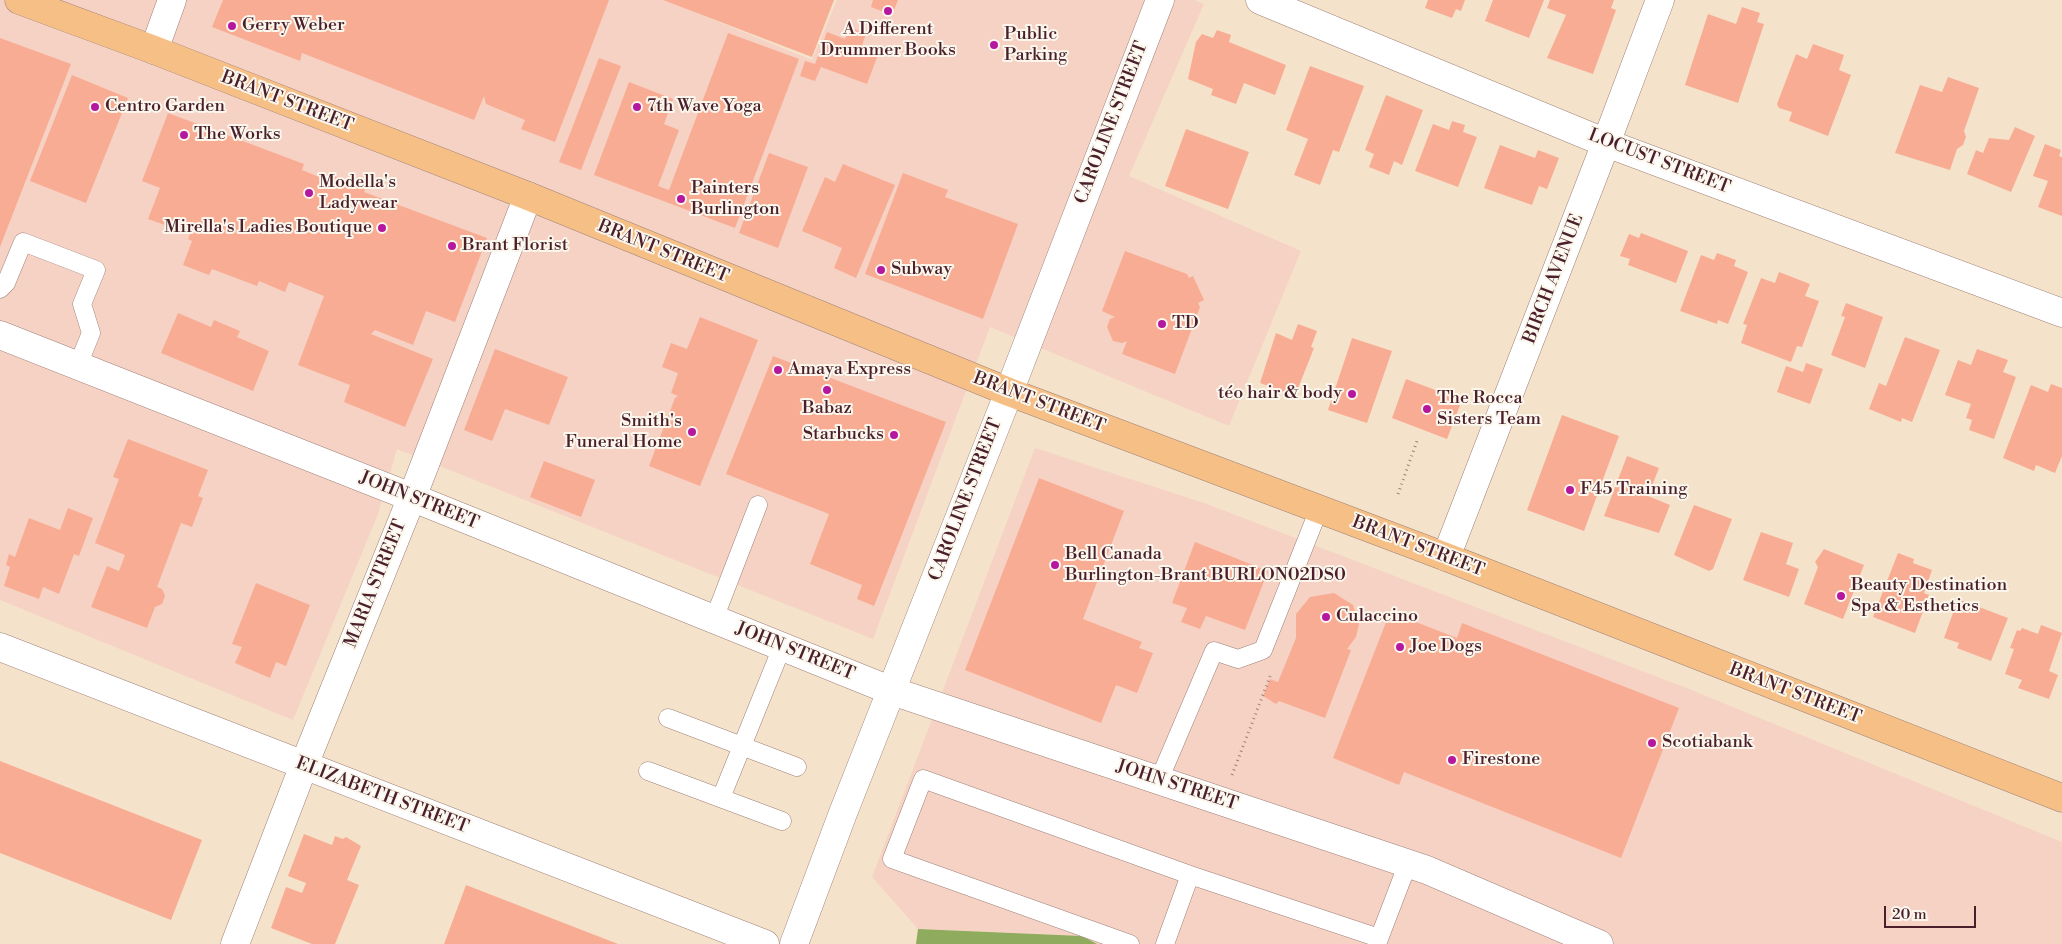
<!DOCTYPE html>
<html>
<head>
<meta charset="utf-8">
<style>
  body { margin:0 }
  #map { position:relative; width:2062px; height:944px; overflow:hidden; background:#f4e3ca; font-family:"Libre Bodoni",serif }
  canvas { display:block }
  .scale { position:absolute; left:1884px; top:906px; width:92px; height:22px; box-sizing:border-box; border:2px solid #4a1f2b; border-top:0; padding-left:6px; font-size:15px; line-height:18px; white-space:nowrap; color:#4a1f2b; -webkit-text-stroke:4px #fbf7ec; paint-order:stroke }
</style>
</head>
<body>
<div id="map">
<canvas width="2062" height="944"></canvas>
<div class="scale">20 m</div>
</div>
<script>
const g = document.querySelector('canvas').getContext('2d');
g.lineJoin = 'round';
function paint(path, color) { g.fillStyle = color; g.fill(path, 'evenodd'); }
const shape = rows => new Path2D(rows.map(r => 'M' + r).join(''));
function stroke(path, color, width, dash) { g.strokeStyle = color; g.lineWidth = width; g.lineCap = dash ? 'butt' : 'round'; g.setLineDash(dash || []); g.stroke(path); }
function write(font, color, halo, rows, align = 'center') {
  g.font = font + ' "Libre Bodoni",serif'; g.lineWidth = 4; g.setLineDash([]); g.textBaseline = 'middle'; g.strokeStyle = halo; g.fillStyle = color; for (const [text, x, y, turn = 0] of rows) {
    g.save(); g.translate(x, y); g.rotate((+turn || 0) * Math.PI / 180); g.textAlign = isNaN(turn) ? turn : align; if (halo) g.strokeText(text, 0, 0); g.fillText(text, 0, 0); g.restore();
  }
}
paint(shape([
  [0,0,665,0,812,60,837,0,1195,0,1204,4,1129,176,1301,251,1229,426,990,327,873,639,397,449,378,514,293,720,0,600],
  [1035,448,1207,504,1689,689,2062,842,2062,944,1097,944,1082,936,918,929,872,877]
]), '#f6d2c4');
paint(shape([
  [918,929,1082,936,1097,944,916,944]
]), '#8fab5d');
paint(shape([
  [223,0,609,0,555,142,521,129,525,120,486,104,484,96,474,120,302,53,300,61,212,27],
  [663,0,834,0,812,57],
  [873,0,898,0,892,15,871,7],
  [1428,0,1465,0,1461,11,1456,9,1452,18,1425,8],
  [1493,0,1544,0,1529,38,1485,21],
  [1550,0,1614,0,1611,8,1616,10,1593,74,1547,58,1566,15,1547,8],
  [1742,7,1760,13,1757,22,1764,24,1738,103,1685,85,1708,14,1736,24],
  [850,27,866,34,862,45,879,52,867,84,821,67,815,81,800,76,805,61,815,64,827,32,845,39],
  [1217,30,1231,35,1229,42,1286,65,1275,95,1244,83,1236,104,1211,95,1213,89,1188,79,1196,42,1202,34,1213,38],
  [728,33,799,59,735,228,594,175,629,82,673,99,664,124,679,130,658,186,669,190],
  [0,38,71,64,0,247],
  [1813,44,1844,55,1839,70,1851,75,1828,136,1789,121,1792,112,1779,108,1777,104,1796,54,1807,59],
  [599,58,621,66,581,170,559,162],
  [1310,66,1364,86,1339,152,1333,150,1320,185,1294,175,1308,139,1286,130],
  [72,75,128,98,86,203,30,181],
  [1948,77,1979,88,1964,131,1966,137,1963,145,1957,149,1950,170,1895,153,1920,85,1942,92],
  [1386,95,1423,110,1402,165,1394,161,1389,175,1369,167,1374,154,1365,150],
  [168,113,304,164,302,170,329,181,331,175,366,188,364,192,487,238,455,322,426,311,413,345,375,330,371,334,433,359,405,427,344,402,350,385,298,365,324,296,289,282,285,292,259,281,257,286,212,269,209,275,183,265,192,241,188,239,190,234,148,219,160,188,142,181],
  [1452,121,1465,125,1463,132,1477,137,1458,187,1415,171,1433,124,1449,130],
  [2015,127,2035,136,2011,192,1967,174,1976,150,1983,153,1989,138,2009,140],
  [1186,129,1249,152,1228,209,1165,186],
  [2045,144,2061,150,2059,156,2062,157,2062,216,2038,207,2048,181,2033,176],
  [1500,145,1535,158,1538,150,1559,158,1547,189,1539,186,1532,205,1484,188],
  [769,153,808,167,778,248,739,233],
  [843,164,895,185,856,278,834,268,842,248,802,231,825,177,835,182],
  [903,173,948,190,945,197,1018,224,983,319,865,274],
  [1641,233,1688,251,1676,283,1628,265,1630,259,1620,256,1629,234,1639,238],
  [1125,251,1187,274,1189,278,1193,276,1204,300,1198,303,1200,307,1175,374,1122,354,1127,341,1122,343,1113,341,1107,327,1110,319,1115,317,1102,311],
  [1717,253,1736,260,1734,266,1748,272,1728,324,1718,320,1717,324,1680,311,1701,255,1714,260],
  [1779,272,1810,284,1805,296,1819,301,1802,347,1797,346,1791,362,1741,343,1747,325,1743,324,1761,278,1775,283],
  [1846,303,1883,317,1865,368,1831,355,1845,317,1841,316],
  [178,313,211,327,214,320,240,331,237,337,269,351,253,391,161,353],
  [700,317,758,340,700,486,649,466,675,398,678,396,671,393,678,373,662,367,671,343,687,349],
  [1298,324,1317,331,1311,347,1314,348,1295,396,1260,383,1276,333,1292,340],
  [1905,337,1940,350,1912,422,1902,418,1901,422,1869,409,1879,383,1886,386],
  [1352,338,1392,351,1367,423,1328,410],
  [495,349,568,377,549,425,505,409,492,441,464,430],
  [1977,349,2008,360,2003,372,2016,377,1994,439,1969,430,1972,420,1966,418,1971,404,1945,395,1958,360,1971,365],
  [773,356,946,422,874,606,857,599,862,585,810,564,829,514,726,474],
  [1806,363,1823,369,1810,404,1777,392,1786,366,1803,372],
  [1406,379,1462,400,1447,439,1392,418],
  [2051,384,2062,388,2062,456,2055,473,2036,465,2034,471,2003,458,2031,385,2048,392],
  [1562,415,1619,436,1584,531,1527,510],
  [128,439,208,470,198,496,203,498,192,527,181,523,157,587,162,589,165,596,162,604,155,607,147,628,91,607,107,566,119,571,125,555,95,543,119,479,113,477],
  [1627,456,1659,468,1648,496,1670,505,1659,533,1604,516],
  [544,461,595,480,581,517,530,497],
  [1039,478,1124,511,1083,619,1142,642,1139,648,1153,653,1137,693,1116,685,1101,723,965,670],
  [1694,505,1732,519,1713,569,1709,571,1674,555],
  [68,508,93,518,79,556,74,554,59,594,43,587,39,599,4,586,10,567,6,565,9,554,15,557,29,518,60,530],
  [1761,532,1793,543,1786,564,1799,569,1789,597,1743,580],
  [1195,542,1268,571,1245,630,1206,616,1200,629,1181,622,1187,608,1172,603],
  [1824,549,1864,565,1843,619,1804,604,1818,567,1815,562],
  [1898,553,1914,559,1913,563,1932,570,1924,593,1929,595,1915,633,1873,617],
  [256,583,310,605,286,666,276,662,270,678,235,663,242,647,232,644],
  [1334,593,1353,605,1359,624,1356,637,1347,649,1351,650,1325,718,1279,701,1276,704,1263,696,1270,679,1278,682,1296,638,1296,614,1310,597],
  [1958,599,2008,618,1991,661,1957,648,1959,643,1944,638],
  [1390,612,1457,638,1462,623,1679,708,1621,858,1404,772,1399,785,1333,758],
  [2041,625,2062,633,2049,671,2058,675,2049,699,2018,688,2022,680,2005,674,2014,649,2010,648,2017,630,2020,631,2022,628,2038,634],
  [0,761,202,840,171,920,0,853],
  [304,834,332,845,335,836,343,839,346,837,361,846,347,880,359,885,335,944,312,944,271,928,286,887,302,893,306,883,288,876],
  [466,885,618,944,444,944]
]), '#f9ac94');
const service = shape([
  [0,289,6,283,23,242,96,270,82,304,91,333,78,365],
  [714,619,758,505],
  [668,718,797,767],
  [648,771,782,821],
  [1159,780,1214,651,1238,659,1263,650,1319,509],
  [721,798,782,647],
  [1130,944,892,859,923,779,1190,875],
  [1165,944,1190,875,1379,938],
  [1377,944,1408,863]
]);
const minor = shape([
  [1260,0,1606,143,2062,313],
  [1446,557,1606,143,1660,0],
  [892,691,1427,870,1599,944],
  [235,944,304,765,420,477,528,196],
  [794,944,843,813,1009,392,1160,0]
]);
const tertiary = shape([
  [154,50,172,0],
  [0,335,411,497,892,691],
  [0,647,765,944]
]);
const primary = shape([
  [19,0,154,50,528,196,1009,392,1446,557,2062,798]
]);
stroke(service, '#9f817a', 19);
stroke(minor, '#9f817a', 29);
stroke(tertiary, '#9f817a', 29);
stroke(primary, '#9f817a', 29);
stroke(shape([
  [1398,494,1417,441],
  [1232,775,1271,674]
]), '#9f817a', 3, [1, 4]);
stroke(service, '#fff', 18);
stroke(minor, '#fff', 28);
stroke(tertiary, '#fff', 28);
stroke(primary, '#f5bf86', 28);
for (const [x, y, r, color] of [
  [888,11,5,"#b5179e"],
  [232,26,5,"#b5179e"],
  [994,45,5,"#b5179e"],
  [95,107,5,"#b5179e"],
  [637,107,5,"#b5179e"],
  [184,135,5,"#b5179e"],
  [309,193,5,"#b5179e"],
  [681,199,5,"#b5179e"],
  [382,228,5,"#b5179e"],
  [452,246,5,"#b5179e"],
  [881,270,5,"#b5179e"],
  [1162,324,5,"#b5179e"],
  [778,370,5,"#b5179e"],
  [827,390,5,"#b5179e"],
  [1352,394,5,"#b5179e"],
  [1427,409,5,"#b5179e"],
  [692,432,5,"#b5179e"],
  [894,435,5,"#b5179e"],
  [1570,490,5,"#b5179e"],
  [1055,565,5,"#b5179e"],
  [1841,596,5,"#b5179e"],
  [1326,617,5,"#b5179e"],
  [1400,647,5,"#b5179e"],
  [1652,743,5,"#b5179e"],
  [1452,760,5,"#b5179e"]
]) { const dot = new Path2D(); dot.arc(x, y, r, 0, 2 * Math.PI); g.fillStyle = color; g.fill(dot); stroke(dot, '#fbf7ec', 2); }
write('18px', '#4a1f2b', '#fbf7ec', [
  ["Gerry Weber",242,26],
  ["A Different",888,30,"center"],
  ["Drummer Books",888,51,"center"],
  ["Public",1004,35],
  ["Parking",1004,56],
  ["Centro Garden",105,107],
  ["7th Wave Yoga",647,107],
  ["The Works",194,135],
  ["Modella's",319,183],
  ["Ladywear",319,204],
  ["Painters",691,189],
  ["Burlington",691,210],
  ["Mirella's Ladies Boutique",372,228,"right"],
  ["Brant Florist",462,246],
  ["Subway",891,270],
  ["TD",1172,324],
  ["Amaya Express",788,370],
  ["téo hair & body",1342,394,"right"],
  ["The Rocca",1437,399],
  ["Sisters Team",1437,420],
  ["Babaz",827,409,"center"],
  ["Smith's",682,422,"right"],
  ["Funeral Home",682,443,"right"],
  ["Starbucks",884,435,"right"],
  ["F45 Training",1580,490],
  ["Bell Canada",1065,555],
  ["Burlington-Brant BURLON02DS0",1065,576],
  ["Beauty Destination",1851,586],
  ["Spa & Esthetics",1851,607],
  ["Culaccino",1336,617],
  ["Joe Dogs",1410,647],
  ["Scotiabank",1662,743],
  ["Firestone",1462,760]
], 'left');
write('18px', '#4a1f2b', '#fbf7ec', [
  ["BRANT STREET",287,102,21],
  ["CAROLINE STREET",1112,123,-69],
  ["LOCUST STREET",1659,162,21],
  ["BRANT STREET",663,252,22],
  ["BIRCH AVENUE",1554,279,-69],
  ["BRANT STREET",1039,403,21],
  ["CAROLINE STREET",966,500,-69],
  ["JOHN STREET",419,501,22],
  ["BRANT STREET",1418,547,21],
  ["MARIA STREET",376,584,-68],
  ["JOHN STREET",795,652,22],
  ["BRANT STREET",1795,694,21],
  ["JOHN STREET",1177,786,18],
  ["ELIZABETH STREET",382,796,21]
]);
</script>
</body>
</html>
